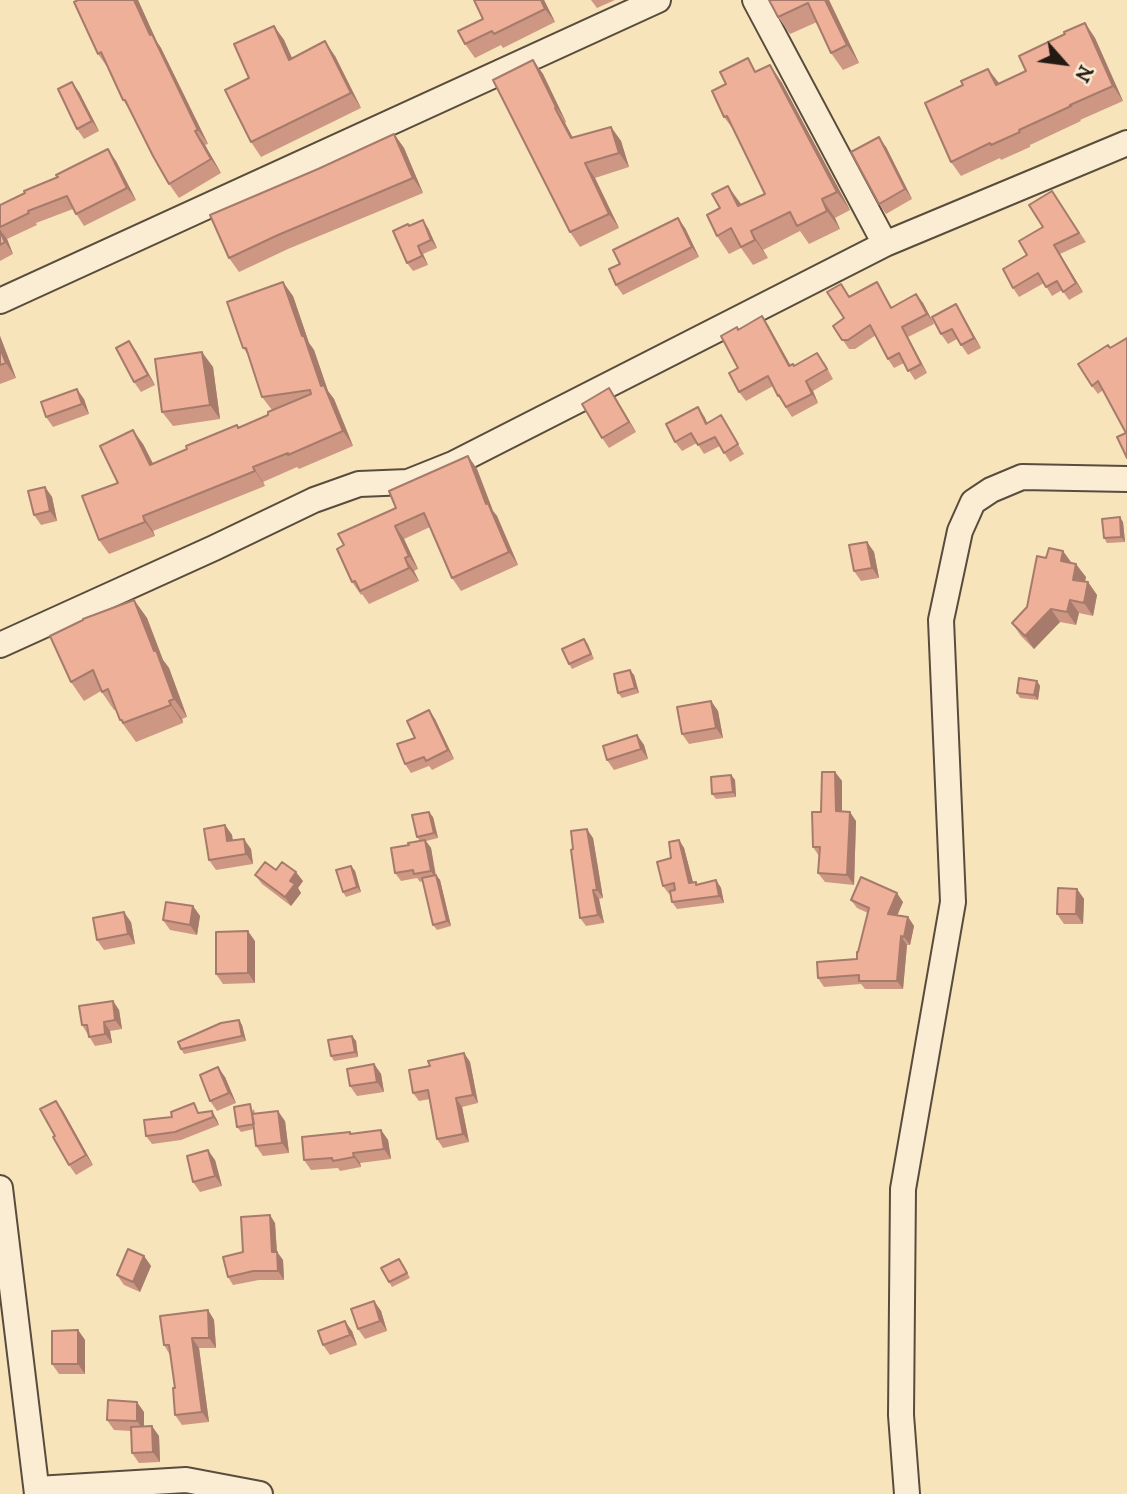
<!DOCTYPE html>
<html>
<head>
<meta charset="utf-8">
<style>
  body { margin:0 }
  #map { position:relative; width:1127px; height:1494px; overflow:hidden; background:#f7e4bb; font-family:"IM FELL DW Pica",serif }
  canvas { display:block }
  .north { position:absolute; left:1029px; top:28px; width:70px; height:70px; -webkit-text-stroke:5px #faedd3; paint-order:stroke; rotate:118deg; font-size:19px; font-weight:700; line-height:28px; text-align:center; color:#241913 }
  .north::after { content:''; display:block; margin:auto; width:24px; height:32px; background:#241913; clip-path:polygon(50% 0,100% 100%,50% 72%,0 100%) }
</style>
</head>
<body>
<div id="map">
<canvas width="1127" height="1494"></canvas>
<div class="north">N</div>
</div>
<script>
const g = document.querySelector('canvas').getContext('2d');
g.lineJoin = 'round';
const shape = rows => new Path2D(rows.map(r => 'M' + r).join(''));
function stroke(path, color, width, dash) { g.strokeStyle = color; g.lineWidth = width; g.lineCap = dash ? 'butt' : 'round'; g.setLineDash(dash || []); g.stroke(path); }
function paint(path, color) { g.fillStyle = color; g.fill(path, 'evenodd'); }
const minor = shape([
  [755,0,885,244],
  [0,301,658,0],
  [0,645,214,548,314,500,359,484,408,482,453,464,885,244,1127,143],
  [0,1188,37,1494],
  [37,1489,186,1480,260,1494],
  [907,1494,901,1415,903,1189,953,902,941,620,960,531,973,502,991,490,1022,477,1127,479]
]);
stroke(minor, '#594c3d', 28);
stroke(minor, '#faedd3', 24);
paint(shape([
  [78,0,138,0,157,42,161,48,208,144,205,145,221,173,179,198,169,184,130,110,123,100,108,68,98,54],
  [544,0,555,22,503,48,501,45,475,58,465,44,483,19],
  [591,0,615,0,597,8],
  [769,0,829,0,859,63,843,70,831,53,817,22,790,34,778,17],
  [1085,23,1095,38,1123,101,1080,120,1081,121,1066,128,1030,145,1030,147,1001,160,1000,158,961,176,951,162,999,84,1026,71,1065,34],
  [274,26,284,40,292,58,335,56,361,108,261,157,251,142,249,78],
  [533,60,543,74,566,122,565,123,573,138,611,127,621,141,629,167,595,178,619,228,580,247,570,232],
  [770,65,782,83,850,210,835,218,840,229,809,244,800,231,763,250,768,258,753,265,741,248,729,254,717,236,742,205,765,194,733,129,724,117,757,71],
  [79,92,99,131,84,139,77,129],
  [394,134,404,148,423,193,288,249,239,272,229,258,318,169],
  [886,147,912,199,886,214,879,204],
  [116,161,136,200,84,226,73,209,36,223,37,225,7,239,13,254,0,261,0,205],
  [1052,191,1086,242,1060,254,1083,292,1069,300,1062,290,1052,296,1044,283,1019,297,1013,288,1027,255,1043,227],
  [409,225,428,228,437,248,423,254,428,265,413,271,407,263],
  [685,228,699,257,623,295,616,285,620,264],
  [877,282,892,308,916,294,923,303,934,324,908,337,927,373,915,380,904,363,894,368,888,359,876,335,855,349,849,349,833,326,844,318,850,297],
  [293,296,309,343,314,350,328,391,334,399,353,446,299,469,297,467,263,482,265,486,153,531,155,536,109,554,99,540,118,483,143,444,153,464,187,449,237,425,239,428,268,415,272,410,262,397,249,356,243,348],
  [962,314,981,348,968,355,957,339,948,344,941,334],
  [768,325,790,365,794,366,824,362,833,379,813,391,818,403,792,417,778,396,773,386,746,401,739,392,738,368,738,330],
  [0,336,16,378,0,384],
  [1127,338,1127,459,1126,457,1126,433,1103,390,1098,394,1092,386,1110,348],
  [136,351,155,385,141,392,134,382],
  [213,367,220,419,173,426,162,412],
  [609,388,636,432,609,448,602,438],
  [84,399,89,414,53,427,46,417],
  [721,415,744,454,730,462,720,446,704,454,697,443,682,451,675,442,704,416,707,423],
  [468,456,477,469,493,511,497,516,518,565,461,591,452,578,430,527,404,539,418,569,414,571,419,581,369,604,362,594,361,595,352,582,344,545],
  [45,487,52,497,57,521,41,525,34,515],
  [1123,522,1125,542,1107,543,1104,538],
  [867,542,874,552,879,578,861,581,854,571],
  [1063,551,1072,563,1086,577,1085,582,1088,582,1097,595,1093,616,1079,613,1076,625,1060,622,1034,649,1021,636,1012,623,1027,607,1046,558],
  [134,600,147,618,163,660,169,668,187,717,182,719,183,723,136,742,120,720,116,709,114,710,101,691,84,701,71,682],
  [584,639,588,644,594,659,572,669,569,664],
  [634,675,639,693,622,698,618,693],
  [1037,681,1040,686,1038,700,1020,698,1017,693],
  [711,701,718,711,723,738,689,744,682,734],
  [429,710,435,719,454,759,432,770,429,766,411,773,405,764,415,738],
  [637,735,644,745,648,759,614,770,607,760],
  [835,772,842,781,842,811,856,821,854,885,825,882,818,873,819,856,813,847,821,812],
  [731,775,735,780,736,797,716,799,712,794],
  [433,817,438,838,426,841,431,848,436,875,440,880,451,926,437,930,433,925,423,881,420,882,417,878,401,881,395,873,420,841,417,837],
  [225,825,232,835,233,841,251,849,253,864,216,870,209,860],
  [593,838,603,898,599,899,604,923,586,926,580,918,573,849],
  [679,840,684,848,693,882,696,882,698,885,716,880,721,888,724,903,677,909,672,902,671,893,669,894,663,886,671,858],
  [351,866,355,871,361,892,346,897,343,892],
  [276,870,303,881,298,888,301,893,291,906,262,884,255,875],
  [1077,889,1084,899,1083,924,1064,924,1057,914],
  [851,900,903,902,897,915,908,917,914,926,910,945,907,945,903,989,865,989,861,984,824,987,818,978,857,959,868,913,857,908],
  [193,906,200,916,197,935,170,930,163,920],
  [131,922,135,944,104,950,97,940],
  [255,941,255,983,223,984,216,974],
  [113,1001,119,1010,122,1029,110,1031,112,1043,95,1046,82,1025],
  [239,1020,242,1025,246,1041,184,1054,181,1049],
  [352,1036,356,1041,358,1057,334,1061,331,1056],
  [464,1053,470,1062,478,1103,462,1107,469,1142,443,1148,437,1139,430,1099,419,1101,413,1093,430,1066],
  [374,1064,381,1074,384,1092,357,1096,350,1086],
  [225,1077,236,1103,217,1111,210,1101],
  [56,1101,63,1111,93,1165,76,1175,69,1165],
  [254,1109,255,1114,285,1121,289,1153,263,1156,256,1146,254,1129,241,1132,237,1127],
  [212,1111,217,1120,219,1125,181,1140,152,1144,146,1136,200,1113],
  [381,1130,388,1140,391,1159,360,1163,361,1167,340,1171,338,1168,311,1170,304,1160,352,1134],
  [215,1160,222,1186,200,1192,193,1182],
  [275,1223,277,1252,283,1260,284,1280,259,1280,233,1285,228,1277,243,1252],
  [144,1256,151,1266,140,1292,124,1285,117,1275],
  [403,1264,410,1278,392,1287,389,1282],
  [374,1301,381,1311,387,1331,365,1339,358,1329],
  [208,1310,214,1320,216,1348,199,1348,209,1422,182,1425,175,1415,175,1388,170,1355,164,1345],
  [78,1330,85,1340,85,1374,59,1374,52,1364],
  [352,1331,357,1345,330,1355,323,1345],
  [144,1412,144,1426,159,1436,160,1462,139,1463,132,1453,131,1431,114,1430,107,1420]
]), '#cd9784');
paint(shape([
  [134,0,138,0,157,42,161,48,208,144,198,130,150,35],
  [541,0,544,0,555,22,545,9],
  [825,0,829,0,859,63,847,45],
  [1085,23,1095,38,1123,101,1113,86],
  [274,26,284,40,299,74,289,60],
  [325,41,335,56,361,108,351,93],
  [533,60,543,74,566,122,556,107],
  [770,65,782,83,850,210,837,192],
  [988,69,999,83,996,85],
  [72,82,79,92,99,131,92,121],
  [555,108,565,123,581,153,571,138],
  [611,127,621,141,629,167,619,153],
  [195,131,205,145,221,173,211,159],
  [394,134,404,148,423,193,413,178],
  [879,137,886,147,912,199,905,189],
  [108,149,116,161,136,200,127,188],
  [585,163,595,178,619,228,609,214],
  [728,186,741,204,751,224,738,206],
  [822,199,835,218,840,229,827,211],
  [678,218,685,228,699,257,692,247],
  [423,220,428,228,437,248,431,240],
  [0,230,7,239,13,254,5,242],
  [751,231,763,250,768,258,755,240],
  [1054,245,1060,254,1083,292,1076,283],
  [418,246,423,254,428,265,422,256],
  [283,282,293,296,309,343,314,350,328,391,334,399,353,446,343,431,321,386,302,336],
  [916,294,923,303,934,324,927,314],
  [956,304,962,314,981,348,974,338],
  [762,316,768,325,796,375,789,366],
  [902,327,908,337,927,373,921,364],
  [0,336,16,378,6,363,0,348],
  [129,341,136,351,155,385,148,375],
  [202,352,213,367,220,419,210,405],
  [806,381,813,391,818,403,812,394],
  [609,388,616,398,636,432,629,422],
  [77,389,84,399,89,414,82,404],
  [698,407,704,416,712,433,706,424],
  [133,430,143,444,161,479,150,465],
  [468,456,477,469,493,511,497,516,518,565,509,552,486,504],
  [253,467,263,482,265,486,255,471],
  [45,487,52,497,57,521,50,511],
  [143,516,153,531,155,536,145,522],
  [1120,517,1123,522,1125,542,1121,537],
  [395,526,404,539,418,569,409,556],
  [867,542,874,552,879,578,872,568],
  [1063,551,1072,564,1061,561],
  [405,558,414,571,419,581,409,568],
  [1076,564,1086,577,1082,592,1073,580],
  [1088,582,1097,595,1093,616,1084,603],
  [134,600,147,618,163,660,169,668,187,717,174,699,154,651],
  [1070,600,1079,613,1076,625,1067,612],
  [1051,609,1060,622,1034,649,1025,636],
  [630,670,634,675,639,693,635,688],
  [1037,681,1040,686,1038,700,1034,695],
  [169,701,182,719,183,723,171,705],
  [711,701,718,711,723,738,716,728],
  [429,710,435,719,454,759,448,750],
  [637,735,644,745,648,759,641,749],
  [835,772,842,781,842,820,836,811],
  [731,775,735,780,736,797,733,792],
  [429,812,433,817,438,838,434,833],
  [850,812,856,821,854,885,847,875],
  [225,825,232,835,234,851,227,841],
  [587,829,593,838,603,898,597,890],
  [244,839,251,849,253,864,246,854],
  [425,840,431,848,436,879,431,871],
  [679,840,684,848,695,890,689,883],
  [351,866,355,871,361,892,357,887],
  [296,872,303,881,298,888,301,893,291,906,285,897,290,881],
  [436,875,440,880,451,926,447,921],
  [716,880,721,888,724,903,719,896],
  [1077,889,1084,899,1083,924,1076,914],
  [593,890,599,899,604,923,598,915],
  [897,893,903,902,894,923,888,914],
  [193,906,200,916,197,935,190,925],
  [124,912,131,922,135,944,128,934],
  [908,917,914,926,910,945,904,937],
  [248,931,255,941,255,983,248,973],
  [901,936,907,945,903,989,897,981],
  [113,1001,119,1010,122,1029,115,1020],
  [239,1020,242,1025,246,1041,242,1036],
  [104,1022,110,1031,112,1043,105,1034],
  [352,1036,356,1041,358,1057,355,1052],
  [464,1053,470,1062,478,1103,473,1095],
  [374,1064,381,1074,384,1092,377,1082],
  [218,1067,225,1077,236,1103,229,1093],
  [456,1098,462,1107,469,1142,463,1134],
  [56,1101,63,1111,93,1165,86,1155],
  [212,1111,217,1120,219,1125,213,1117],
  [278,1111,285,1121,289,1153,282,1143],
  [381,1130,388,1140,391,1159,384,1149],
  [208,1150,215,1160,222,1186,215,1176],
  [353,1153,360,1163,361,1167,354,1157],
  [270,1215,275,1223,277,1254,277,1252,283,1260,284,1280,278,1271,272,1252],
  [144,1256,151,1266,140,1292,133,1282],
  [374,1301,381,1311,387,1331,380,1321],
  [208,1310,214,1320,216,1348,209,1338],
  [345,1321,352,1331,357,1345,350,1335],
  [78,1330,85,1340,85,1374,78,1364],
  [192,1338,199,1348,209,1422,202,1412],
  [137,1402,144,1412,144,1431,137,1421],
  [152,1426,159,1436,160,1462,153,1452]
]), '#a77b6b');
const building = shape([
  [78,0,134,0,150,35,152,34,198,130,195,131,211,159,169,184,153,156,125,100,123,100,101,52,98,54,74,2,78,0],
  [474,0,541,0,545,9,494,34,492,31,465,44,458,31,483,19,474,0],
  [769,0,825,0,847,45,831,53,808,3,778,17,769,0],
  [1085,23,1113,86,1070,105,1071,106,1056,113,1019,130,1020,132,991,145,990,143,951,162,925,103,963,85,961,81,988,69,996,85,1026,71,1019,56,1065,34,1064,32,1085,23],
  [274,26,289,60,325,41,351,93,251,142,225,90,249,78,234,44,274,26],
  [748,58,755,72,770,65,837,192,822,199,827,211,797,226,790,212,751,231,755,240,741,247,731,228,717,236,707,215,720,208,712,194,728,186,738,206,765,194,727,116,724,117,712,91,726,84,720,72,748,58],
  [533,60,556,107,555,108,571,138,611,127,619,153,585,163,609,214,570,232,493,80,533,60],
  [72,82,92,121,77,129,58,89,72,82],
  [394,134,413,178,278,235,229,258,210,215,318,169,394,134],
  [879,137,905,189,879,204,851,152,879,137],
  [108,149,127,188,76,214,67,196,28,211,29,213,0,227,0,205,25,193,24,191,58,177,56,175,108,149],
  [1052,191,1079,233,1054,245,1076,283,1063,292,1057,281,1046,287,1038,273,1013,288,1003,269,1027,255,1019,241,1043,227,1029,205,1052,191],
  [678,218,692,247,616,285,609,269,620,264,613,250,678,218],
  [423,220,431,240,418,246,422,256,407,263,393,231,408,224,409,226,423,220],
  [0,231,5,242,0,245,0,231],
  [283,282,302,336,304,336,321,386,324,385,343,431,288,455,288,453,253,467,255,471,143,516,145,522,99,540,82,496,118,483,100,446,133,430,150,465,187,449,186,446,237,425,238,428,268,415,268,412,311,394,310,390,262,397,246,348,243,348,227,302,283,282],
  [877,282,891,308,916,294,927,314,902,327,921,364,908,371,899,353,888,359,870,325,848,340,842,340,833,326,844,318,827,292,841,284,849,297,877,282],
  [956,304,974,338,961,345,952,329,941,334,932,317,956,304],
  [762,316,789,366,793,364,794,366,817,353,827,369,806,381,812,394,786,407,779,395,778,396,768,376,739,392,729,373,738,368,721,336,737,327,738,330,762,316],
  [1127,338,1127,458,1117,437,1126,433,1098,381,1092,386,1078,364,1108,345,1110,348,1127,338],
  [129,341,148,375,134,382,116,348,129,341],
  [0,348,6,363,0,365,0,348],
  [202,352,210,405,162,412,155,359,202,352],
  [609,388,629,422,602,438,582,404,609,388],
  [77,389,82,404,46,417,41,402,77,389],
  [698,407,706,424,721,415,738,444,724,453,715,437,698,445,691,433,675,442,666,424,698,407],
  [468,456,486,504,488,503,509,552,452,578,424,513,395,526,409,556,405,558,409,568,360,591,355,581,352,582,337,549,344,545,338,534,396,508,389,491,468,456],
  [45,487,50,511,34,515,28,491,45,487],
  [1120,517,1121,537,1104,538,1102,519,1120,517],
  [867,542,872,568,854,571,849,545,867,542],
  [1049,548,1063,551,1061,561,1076,564,1073,580,1088,582,1084,603,1070,600,1067,612,1051,609,1025,636,1012,623,1027,607,1037,556,1046,558,1049,548],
  [134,600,154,651,156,650,174,699,169,701,171,705,123,723,122,720,120,720,108,689,102,692,93,670,71,682,50,636,83,620,83,619,134,600],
  [584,639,591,654,569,664,562,649,584,639],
  [630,670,635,688,618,693,614,674,630,670],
  [1019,678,1037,681,1034,695,1017,693,1019,678],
  [711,701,716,728,682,734,677,707,711,701],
  [429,710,448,750,426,761,424,757,405,764,397,744,415,738,407,721,429,710],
  [637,735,641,749,607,760,603,746,637,735],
  [822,772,835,772,836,811,850,812,847,875,818,873,820,847,813,847,812,812,821,812,822,772],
  [731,775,733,792,712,794,711,777,731,775],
  [429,812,434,833,417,837,412,815,429,812],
  [225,825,227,841,244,839,246,854,209,860,204,829,225,825],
  [587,829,597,890,593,890,598,915,580,918,571,850,573,849,571,831,587,829],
  [425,840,431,871,414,874,413,870,395,873,391,848,409,845,408,843,425,840],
  [679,840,689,883,696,882,696,885,716,880,719,896,672,902,670,891,675,890,674,883,663,886,657,862,671,858,669,842,679,840],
  [265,862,276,870,282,862,296,872,290,881,295,884,285,897,255,875,265,862],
  [351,866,357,887,343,892,336,870,351,866],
  [436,875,447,921,433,925,422,878,436,875],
  [861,877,897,893,888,914,908,917,904,937,901,936,897,981,859,981,859,975,818,978,817,962,857,959,857,952,858,952,869,908,851,900,861,877],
  [1058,888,1077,889,1076,914,1057,914,1058,888],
  [166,902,193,906,190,925,163,920,166,902],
  [124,912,128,934,97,940,93,918,124,912],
  [248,931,248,973,216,974,216,932,248,931],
  [113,1001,115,1020,104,1022,105,1034,89,1037,87,1025,82,1025,79,1006,113,1001],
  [239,1020,242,1036,181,1049,178,1042,221,1023,239,1020],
  [352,1036,355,1052,331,1056,328,1040,352,1036],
  [464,1053,473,1095,456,1098,463,1134,437,1139,428,1090,413,1093,409,1070,430,1066,428,1061,464,1053],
  [374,1064,377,1082,350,1086,347,1069,374,1064],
  [218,1067,229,1093,210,1101,200,1075,218,1067],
  [56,1101,86,1155,69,1165,53,1137,55,1136,40,1109,56,1101],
  [194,1103,198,1113,212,1111,213,1117,175,1132,146,1136,144,1120,172,1117,171,1112,194,1103],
  [250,1104,254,1124,237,1127,234,1107,250,1104],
  [278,1111,282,1143,256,1146,252,1114,278,1111],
  [381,1130,384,1149,353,1153,354,1157,333,1161,332,1158,304,1160,302,1137,350,1132,350,1134,381,1130],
  [208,1150,215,1176,193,1182,187,1156,208,1150],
  [270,1215,272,1252,277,1252,278,1271,253,1271,228,1277,223,1257,243,1252,241,1217,270,1215],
  [128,1249,144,1256,133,1282,117,1275,128,1249],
  [399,1259,407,1273,389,1282,381,1268,399,1259],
  [374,1301,380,1321,358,1329,351,1309,374,1301],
  [208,1310,209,1338,192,1338,202,1412,175,1415,173,1388,175,1388,169,1345,164,1345,160,1316,208,1310],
  [345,1321,350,1335,323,1345,318,1331,345,1321],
  [78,1330,78,1364,52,1364,52,1331,78,1330],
  [108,1400,137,1402,137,1421,107,1420,108,1400],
  [152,1426,153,1452,132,1453,131,1427,152,1426]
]);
paint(building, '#eeb099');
stroke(building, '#a77b6b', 2);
</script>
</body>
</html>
